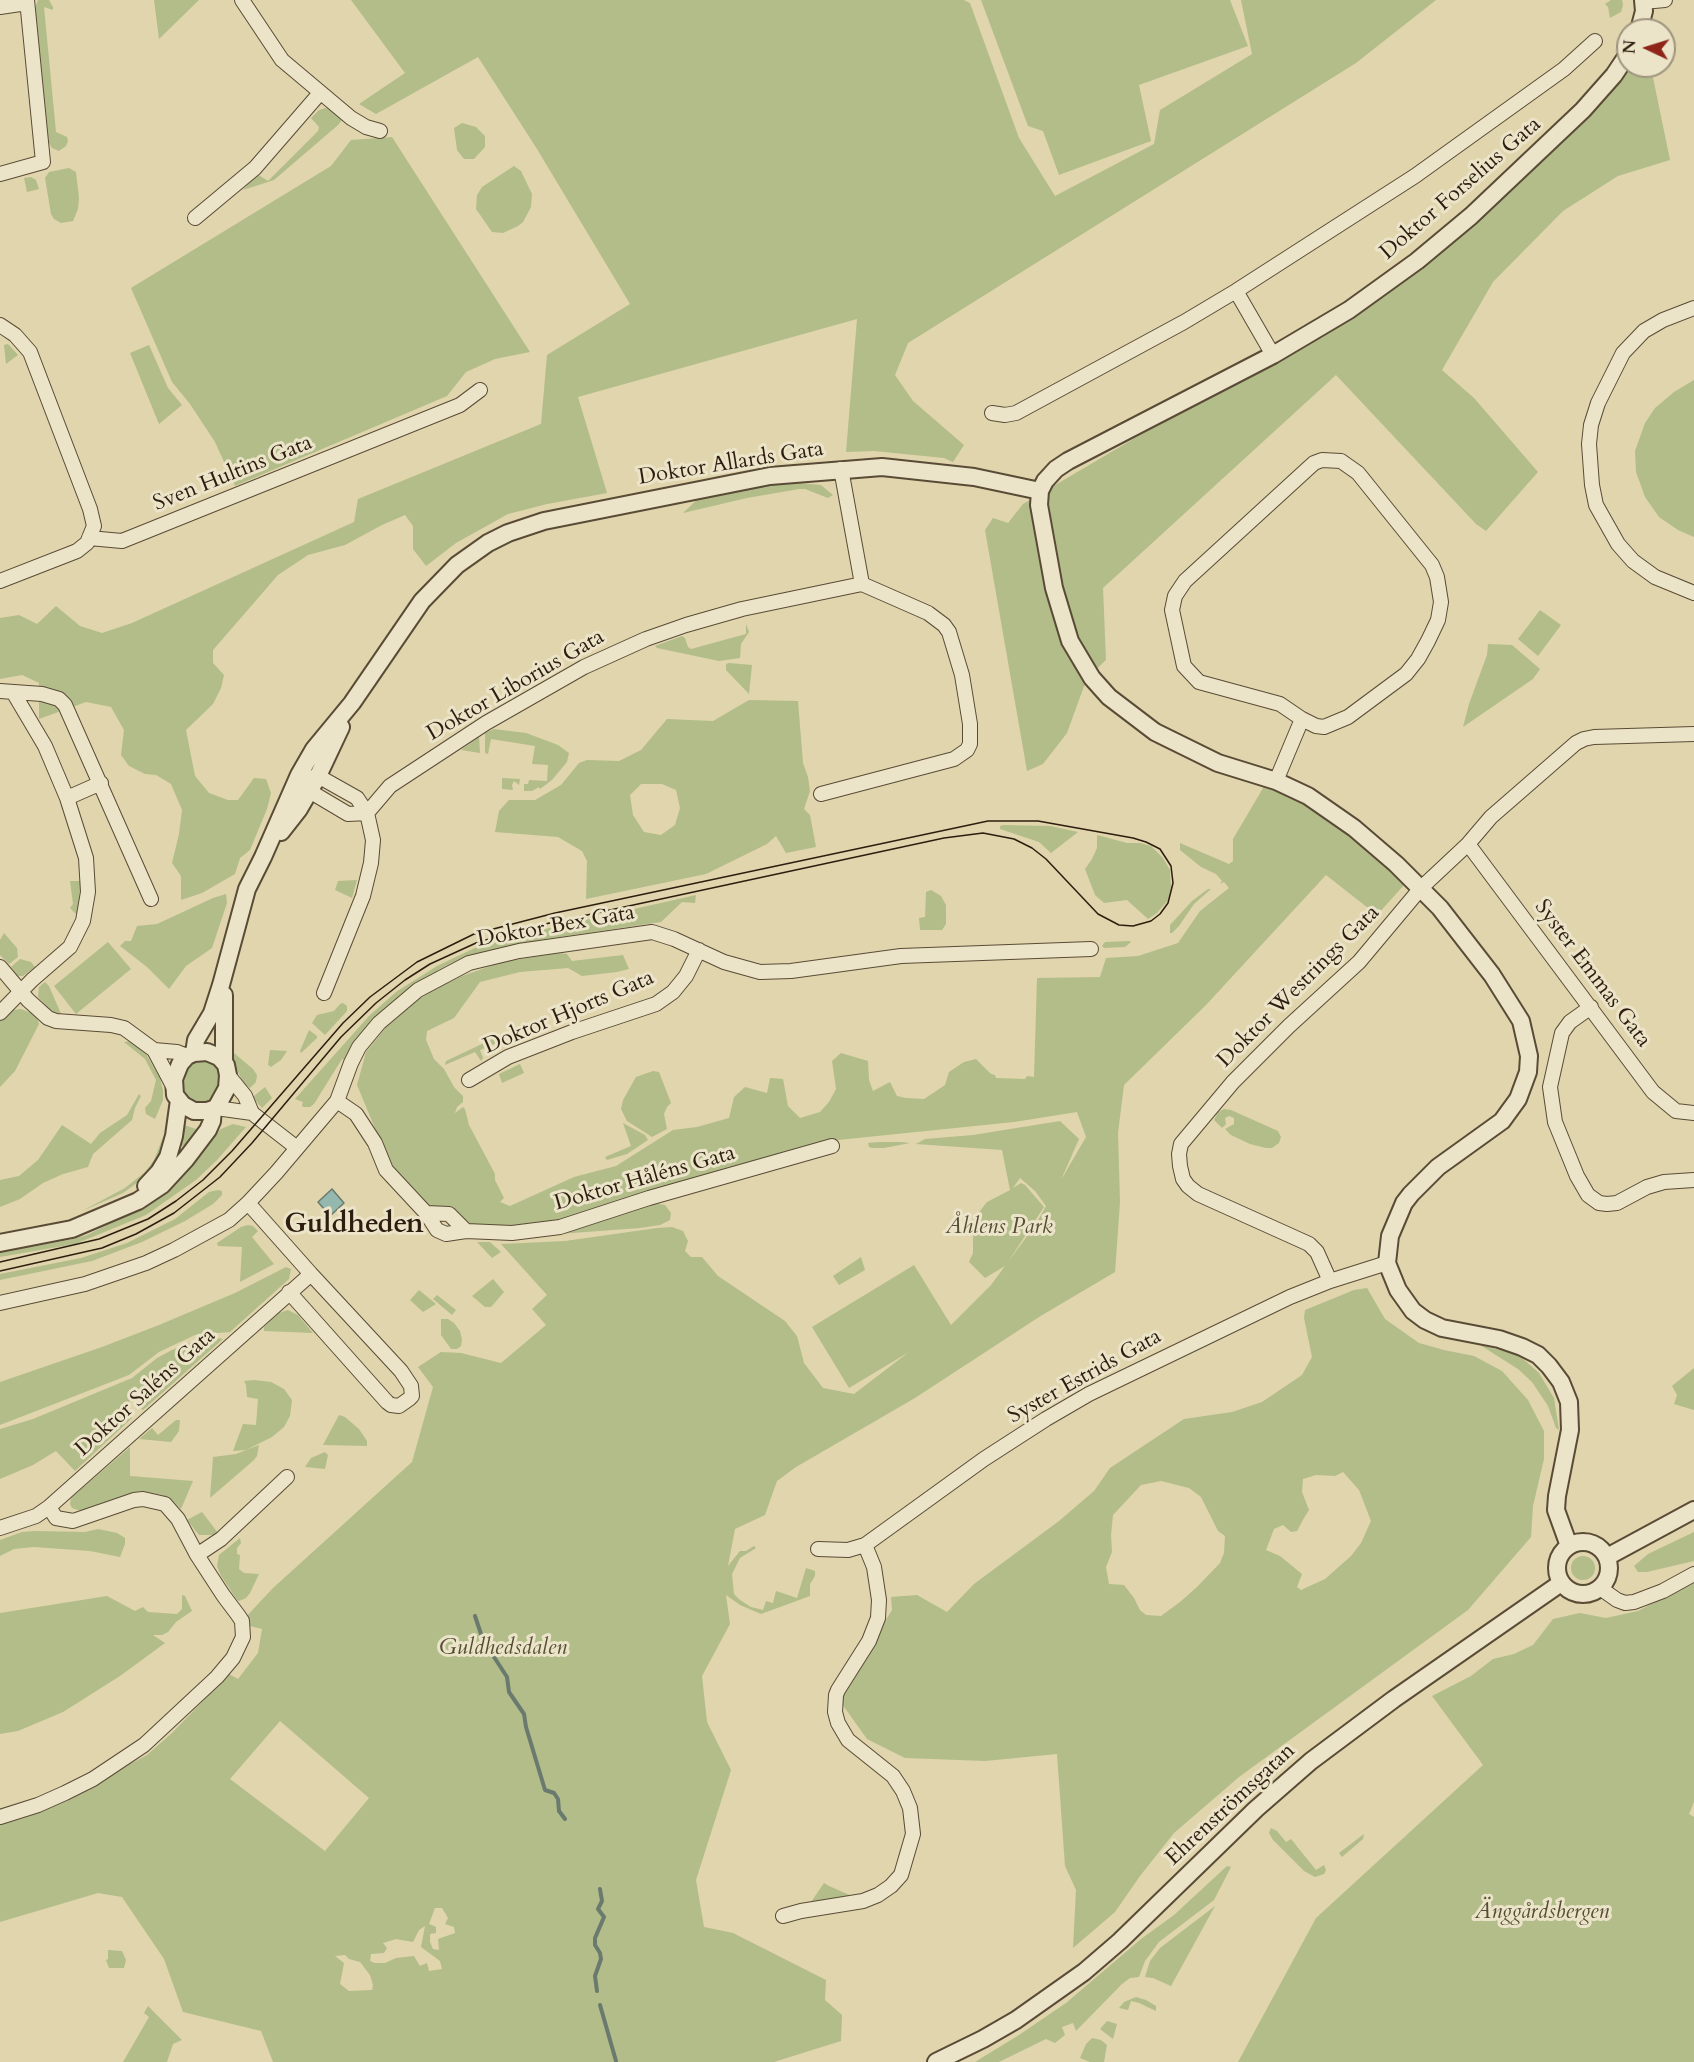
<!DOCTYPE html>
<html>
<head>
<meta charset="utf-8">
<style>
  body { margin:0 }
  #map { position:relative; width:1694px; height:2062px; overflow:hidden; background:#e0d5ac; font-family:Cardo,serif }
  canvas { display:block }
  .north { position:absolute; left:1616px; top:18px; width:60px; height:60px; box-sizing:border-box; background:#ebe4c9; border:2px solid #9f947f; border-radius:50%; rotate:274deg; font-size:16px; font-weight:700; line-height:24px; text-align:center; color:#2d1d0f }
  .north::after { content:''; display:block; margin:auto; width:21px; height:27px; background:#8f2418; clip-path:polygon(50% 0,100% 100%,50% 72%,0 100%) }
</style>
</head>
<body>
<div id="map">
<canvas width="1694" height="2062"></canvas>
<div class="north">N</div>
</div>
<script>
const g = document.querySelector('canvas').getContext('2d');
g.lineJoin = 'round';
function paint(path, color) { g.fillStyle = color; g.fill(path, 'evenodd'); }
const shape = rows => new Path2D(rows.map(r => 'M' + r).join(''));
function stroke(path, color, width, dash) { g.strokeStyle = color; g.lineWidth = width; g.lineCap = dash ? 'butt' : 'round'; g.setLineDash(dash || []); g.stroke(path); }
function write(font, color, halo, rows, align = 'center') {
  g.font = font + ' Cardo,serif'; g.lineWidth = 6; g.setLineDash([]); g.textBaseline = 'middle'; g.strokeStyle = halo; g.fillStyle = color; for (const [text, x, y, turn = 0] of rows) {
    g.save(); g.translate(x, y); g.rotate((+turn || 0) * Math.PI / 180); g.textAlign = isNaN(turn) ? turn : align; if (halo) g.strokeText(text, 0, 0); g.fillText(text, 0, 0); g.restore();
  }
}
paint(shape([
  [38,0,49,0,53,7,53,10,44,7,56,132,67,137,68,141,66,146,59,151,52,148,49,143,35,8],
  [154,0,199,0,159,39],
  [351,0,964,0,970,3,1019,138,1055,196,1154,144,1160,110,1252,54,1241,0,1436,0,1356,63,908,343,895,375,913,401,964,445,953,462,944,458,874,451,846,452,857,319,578,397,607,493,547,504,508,514,456,543,426,566,413,549,413,526,405,515,382,525,345,545,308,555,278,575,213,650,213,663,224,675,221,688,213,704,186,730,195,776,209,793,228,800,238,800,254,778,266,779,271,793,267,809,250,850,240,858,235,874,202,893,181,900,181,876,172,863,179,834,182,810,171,784,156,775,145,774,129,766,121,755,124,730,111,707,86,702,39,719,39,683,22,675,0,679,0,618,19,615,37,624,56,606,80,626,102,633,132,623,354,522,358,499,541,424,547,355,630,304,537,149,478,57,376,114,359,104,405,73],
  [981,0,1230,0,1248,46,1139,85,1151,141,1059,175,1043,131,1028,126],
  [1611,0,1622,0,1623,5,1621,12,1610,18,1608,7,1605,4],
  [1628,65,1651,68,1670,160,1618,176,1563,211,1493,282,1442,370,1474,398,1538,472,1486,531,1476,524,1336,375,1103,588,1106,660,1087,678,1067,733,1043,764,1027,771,985,530,993,518,1008,523,1023,504,1135,438,1230,386,1444,248,1493,207,1589,115],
  [325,108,332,110,342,120,338,125,274,180,243,190,257,174,268,181,318,131,319,127,311,118,319,110],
  [462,123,476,127,485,136,485,147,474,159,464,159,457,150,454,128],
  [392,137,530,352,495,359,466,372,447,396,235,486,215,442,190,404,172,382,131,288,331,166,351,140],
  [514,166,521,171,532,194,531,207,523,222,518,226,503,233,492,232,476,209,477,195,482,187],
  [69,168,76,172,79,198,78,209,73,221,61,223,54,219,51,214,45,178,49,172],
  [31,177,36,180,39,189,27,192,24,178],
  [8,344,18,355,6,364,4,345],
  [149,345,168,388,182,405,159,424,130,353],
  [1694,380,1694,537,1678,530,1659,517,1645,497,1636,472,1635,451,1645,423,1655,408,1674,392],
  [790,482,821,485,833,495,828,498,805,489,799,489,747,498,683,513,701,496,746,487],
  [1540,610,1561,625,1538,656,1518,639],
  [746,624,749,632,741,644,740,658,719,661,657,648,655,646,682,636,685,638,688,647,691,649,746,634],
  [1488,644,1512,645,1540,669,1533,679,1463,727,1469,704,1487,655],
  [729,663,752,665,749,694,726,670,726,664],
  [749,700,798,701,803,763,808,777,810,791,804,809,810,815,816,847,786,853,776,836,767,844,706,874,586,899,587,861,582,851,558,837,495,832,499,811,509,800,535,800,561,785,579,763,587,760,619,761,641,750,667,719,713,721],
  [641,784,662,784,676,790,680,808,675,825,661,835,644,832,633,815,630,795],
  [494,729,526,733,558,745,569,753,567,762,552,780,540,789,539,787,532,791,524,791,524,784,528,784,529,780,547,781,548,765,532,764,535,746,491,739,488,754,485,753,485,733],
  [479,737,480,753,461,750],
  [502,778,520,779,519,785,514,781,512,785,513,790,502,789],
  [1266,783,1315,805,1405,884,1377,915,1326,875,1206,1005,1124,1085,1118,1133,1120,1202,1115,1272,1039,1317,915,1398,796,1467,777,1481,765,1515,735,1529,728,1566,740,1551,746,1551,754,1546,756,1548,740,1558,732,1574,734,1594,740,1600,751,1607,763,1610,766,1601,773,1603,776,1591,797,1598,806,1568,815,1571,815,1576,810,1584,810,1596,761,1614,740,1605,726,1595,730,1624,702,1676,707,1722,731,1770,696,1880,704,1927,733,1933,826,1980,825,2000,842,2015,841,2041,774,2062,273,2062,261,2031,183,2012,164,1959,122,1897,98,1893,0,1922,0,1820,23,1814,71,1798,105,1777,147,1755,172,1733,229,1674,238,1679,258,1653,262,1629,250,1626,245,1618,273,1588,412,1462,433,1387,418,1367,441,1352,461,1353,501,1363,546,1325,532,1309,547,1295,501,1244,565,1241,657,1228,672,1227,683,1231,688,1241,685,1251,691,1257,702,1257,718,1276,785,1321,797,1336,804,1363,823,1388,854,1394,909,1352,849,1388,812,1327,914,1265,951,1325,991,1285,1005,1266,985,1278,969,1262,973,1253,973,1220,987,1202,1010,1190,1002,1150,916,1144,925,1139,973,1135,1060,1121,1079,1139,1061,1180,1086,1137,1077,1112,1014,1122,838,1140,723,1171,569,1219,530,1225,497,1227,469,1225,456,1212,429,1209,391,1167,357,1085,366,1052,396,1015,431,991,462,976,502,962,558,953,567,954,572,961,623,955,629,969,617,972,582,976,568,968,520,972,480,982,454,1018,427,1031,426,1040,434,1059,444,1069,454,1087,463,1096,463,1102,457,1107,455,1113,463,1107,465,1109,469,1125,495,1174,495,1180,504,1198,500,1202,510,1206,574,1177,616,1166,673,1130,697,1127,729,1118,734,1097,745,1087,767,1093,770,1078,783,1079,788,1106,800,1118,820,1112,829,1102,836,1089,832,1061,841,1053,868,1061,869,1080,873,1091,890,1082,897,1096,906,1098,924,1099,945,1085,949,1072,964,1062,976,1059,991,1074,995,1075,996,1078,1025,1079,1027,1076,1034,1077,1037,978,1100,977,1106,958,1138,956,1178,943,1200,911,1229,888,1224,882,1220,884,1222,881,1216,874,1201,867,1180,850,1180,843,1229,864,1233,861,1233,839],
  [1020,1178,1035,1191,1046,1206,1036,1224,1008,1262,1044,1207,1025,1185,1021,1183,1013,1188],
  [280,1721,369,1798,325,1851,230,1779],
  [435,1908,442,1908,448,1918,445,1924,454,1927,455,1933,438,1939,439,1950,433,1949,430,1942,430,1934,436,1933,436,1927,429,1924],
  [425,1926,421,1947,440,1961,442,1969,429,1971,427,1963,420,1966,414,1956,396,1958,385,1963,375,1963,370,1961,371,1954,384,1953,387,1948,383,1943,396,1939,413,1942,419,1930],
  [345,1955,349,1959,360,1962,370,1975,373,1985,372,1990,349,1991,340,1984,344,1963,335,1956],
  [1003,825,1050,826,1078,832,1051,853,1039,842,1000,829,1000,826],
  [1097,835,1127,843,1140,843,1151,846,1163,858,1170,870,1171,887,1168,900,1157,913,1148,919,1127,900,1104,903,1095,895,1085,869,1092,859,1097,848],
  [357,880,352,898,335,890,338,881],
  [70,881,81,881,77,915,70,908,73,904],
  [1208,889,1211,889,1194,904,1179,926,1172,933,1170,933,1170,925,1192,901],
  [931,890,941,896,946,905,946,924,942,930,920,930,919,918,925,917,926,892],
  [226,894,227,903,212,948,186,966,169,989,147,967,120,946,125,941,131,941,137,926,157,924,213,898],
  [696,895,695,903,682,902,661,922,540,940,490,950,460,959,440,969,398,997,366,1029,344,1060,342,1059,314,1104,310,1107,303,1107,302,1105,303,1102,295,1099,369,1016,396,992,437,966,477,947,510,937],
  [4,933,17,948,18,957,9,964,0,955,0,940],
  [108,942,131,969,76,1014,54,986],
  [1105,942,1130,941,1131,942,1125,947,1104,948,1102,946],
  [20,959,31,962,35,967,23,976,18,976,11,967],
  [45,982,49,986,62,1016,50,1010,38,997,39,987],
  [343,1003,347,1006,347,1011,325,1035,312,1023,317,1015,334,1011,340,1004],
  [21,1009,31,1013,37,1017,39,1024,15,1071,0,1087,0,1020,12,1010],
  [309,1030,317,1036,317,1038,301,1053,300,1051],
  [503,1034,507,1035,512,1048,510,1048,506,1039,480,1050,483,1058,481,1061,475,1052,445,1065,446,1061],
  [131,1041,146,1054,160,1078,163,1090,163,1100,155,1119,146,1114,145,1108,151,1101,156,1080,145,1059,124,1042],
  [270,1050,287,1051,281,1060,271,1067,268,1065],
  [234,1053,253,1069,257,1075,256,1082,250,1088,243,1083,236,1067,232,1054],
  [214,1060,220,1070,220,1086,210,1102,202,1105,189,1101,183,1092,182,1085,183,1076,190,1061],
  [520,1064,524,1073,502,1083,499,1074],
  [653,1071,659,1072,671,1103,667,1107,664,1114,667,1129,652,1137,627,1121,621,1109,623,1100,636,1077],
  [265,1087,272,1098,262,1108,254,1099,254,1096],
  [139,1094,141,1096,135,1108,132,1120,93,1154,88,1167,63,1174,43,1183,20,1199,0,1207,0,1180,19,1176,38,1160,62,1125,91,1144,100,1133,127,1115],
  [1224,1109,1231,1110,1278,1131,1281,1137,1279,1143,1272,1148,1266,1148,1250,1144,1231,1135,1225,1129,1234,1124,1234,1118,1229,1116,1225,1118,1226,1124,1222,1128,1214,1120,1218,1112],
  [623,1123,645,1135,648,1140,627,1154,607,1160,605,1157,631,1146],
  [181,1124,199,1130,190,1146,181,1146],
  [233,1124,246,1127,217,1160,196,1180,146,1215,75,1244,0,1257,0,1252,69,1240,87,1235,139,1209,221,1129],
  [165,1132,167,1134,162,1150,145,1177,123,1193,82,1211,125,1188,145,1172,154,1160],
  [879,1142,900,1142,910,1143,884,1148,872,1148,869,1147,868,1143],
  [218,1190,222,1191,222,1195,213,1204,185,1221,142,1242,92,1261,0,1280,0,1274,81,1258,127,1243,175,1219,209,1192],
  [653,1203,665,1205,671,1213,670,1220,660,1225,640,1228,505,1238],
  [248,1225,253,1226,258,1231,252,1237,274,1264,240,1282,242,1247,218,1246,217,1243,241,1227],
  [477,1242,490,1242,501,1252,492,1258],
  [861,1257,865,1270,839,1285,833,1276],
  [286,1267,291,1269,289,1279,230,1332,195,1335,159,1352,129,1375,0,1425,0,1382,102,1347,159,1325,235,1293],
  [493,1279,504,1292,491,1307,485,1307,472,1296],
  [1367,1288,1385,1319,1419,1343,1444,1350,1474,1356,1502,1371,1528,1400,1544,1431,1544,1459,1533,1506,1531,1537,1468,1610,1239,1777,1174,1833,1140,1876,1115,1912,1073,1948,1076,1890,1065,1866,1057,1754,985,1761,905,1758,867,1739,837,1697,892,1610,891,1597,917,1595,947,1612,974,1584,1059,1521,1094,1491,1110,1468,1184,1419,1232,1412,1262,1402,1302,1375,1312,1357,1304,1318,1305,1310,1354,1290],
  [1343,1472,1359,1490,1371,1521,1361,1543,1351,1556,1325,1579,1301,1590,1297,1587,1302,1574,1280,1556,1266,1550,1274,1529,1283,1525,1291,1532,1297,1531,1304,1518,1309,1510,1302,1492,1303,1479,1316,1475,1335,1476],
  [1161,1481,1189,1488,1201,1497,1218,1531,1225,1536,1224,1553,1220,1563,1197,1587,1180,1602,1161,1616,1146,1615,1140,1610,1134,1598,1124,1585,1109,1584,1106,1567,1112,1552,1111,1535,1113,1515,1141,1485],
  [419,1290,436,1304,423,1312,410,1300],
  [437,1295,456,1310,452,1315,433,1299],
  [288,1310,298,1315,313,1333,264,1331,264,1327,279,1313],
  [441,1319,448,1319,454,1323,460,1331,462,1340,461,1346,457,1349,451,1349,441,1335],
  [218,1338,223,1339,143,1410,131,1400,124,1408,132,1418,75,1471,56,1451,33,1465,0,1479,0,1429,33,1419,132,1378,157,1358,172,1350,197,1340],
  [1480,1345,1512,1353,1521,1357,1539,1373,1554,1398,1559,1430,1556,1428,1548,1406,1532,1382,1518,1369],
  [1694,1368,1694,1410,1674,1404,1677,1395,1672,1386],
  [254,1380,271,1382,284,1389,292,1400,290,1416,284,1427,272,1437,246,1450,233,1451,243,1424,256,1425,258,1399,247,1397,246,1385,244,1381],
  [339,1415,345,1417,359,1429,367,1441,367,1446,323,1445],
  [176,1420,180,1420,179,1431,171,1442,139,1439,152,1428,158,1435],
  [259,1445,257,1456,254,1460,210,1498,213,1457,236,1454],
  [130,1447,130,1476,193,1481,181,1509,172,1500,162,1495,140,1491,81,1511,72,1508,70,1504,71,1498],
  [325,1452,328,1455,325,1469,305,1467,311,1458],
  [202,1512,218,1533,215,1535,199,1535,187,1520],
  [98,1529,117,1533,125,1538,125,1544,120,1557,90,1551,34,1547,14,1549,0,1556,0,1540,22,1532,35,1531,85,1532],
  [1694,1532,1694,1561,1647,1572,1638,1572,1634,1566,1648,1554],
  [240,1538,241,1543,237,1548,237,1554,240,1555,239,1569,244,1573,259,1574,250,1593,246,1598,239,1601,237,1600,221,1576,217,1566,219,1555],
  '1571 1568a12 12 0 1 1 24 0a12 12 0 1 1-24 0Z',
  [1694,1582,1694,1802,1689,1814,1694,1817,1694,2062,1238,2062,1316,1918,1483,1765,1432,1696,1471,1676,1493,1659,1514,1654,1533,1645,1553,1619,1580,1613,1606,1618,1638,1611],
  [182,1595,185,1596,192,1611,176,1622,168,1632,162,1635,153,1635,165,1643,120,1676,63,1712,18,1731,0,1734,0,1613,107,1596,135,1611,143,1607,148,1612,177,1614,182,1609],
  [1271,1828,1277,1831,1286,1842,1291,1839,1316,1870,1324,1865,1326,1870,1324,1874,1315,1877,1304,1871,1273,1840,1269,1833],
  [1364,1834,1363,1839,1342,1857,1339,1853],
  [1227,1866,1231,1867,1214,1900,1159,1942,1145,1961,1139,1977,1130,1978,1122,1984,1076,2031,1073,2023,1062,2027,1065,2035,1055,2043,1046,2039,999,2062,975,2062,1019,2035,1066,2003,1141,1939,1174,1915],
  [824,1883,829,1886,854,1897,809,1905],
  [1215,1906,1171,1986,1153,1978,1145,1977,1150,1961,1160,1948],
  [108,1950,122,1951,126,1960,124,1968,109,1968,106,1960,108,1959],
  [1136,1997,1146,2000,1156,2006,1156,2011,1139,2003,1131,2001,1128,2010,1119,2008,1124,2002],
  [148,2006,182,2040,173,2044,167,2062,123,2062,149,2017,144,2013],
  [1107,2021,1117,2024,1113,2039,1100,2029],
  [1092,2038,1101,2040,1107,2045,1104,2062,1090,2062,1080,2058,1086,2044]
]), '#b2bd8a');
const water = shape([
  [332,1189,344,1203,330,1216,318,1202,332,1189]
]);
paint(water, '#94b8ad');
stroke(water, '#6b7a6e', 1.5);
stroke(shape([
  [475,1616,483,1640,507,1677,509,1692,524,1714,526,1727,545,1790,554,1793,558,1799,559,1811,565,1819],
  [597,1991,595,1976,601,1959,600,1953,595,1945,595,1938,604,1917,598,1909,602,1901,600,1889],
  [600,2005,616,2061]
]), '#6b7a6e', 4);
const minor = shape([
  [242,0,282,60,351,118,366,127,380,131],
  [1643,2,1665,0],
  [0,7,27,3],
  [0,174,43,162,27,0],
  [195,218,255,168,320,93],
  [1236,291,1273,355],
  [1694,308,1663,320,1644,331,1623,353,1598,403,1591,425,1589,444,1592,485,1596,505,1618,544,1633,561,1655,577,1694,593],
  [0,325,15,335,30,352,90,509,94,526,87,543,77,551,0,581],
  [992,413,1005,415,1016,413,1184,322,1236,291,1415,176,1564,69,1595,41],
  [1322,460,1341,461,1358,473,1432,565,1437,577,1441,602,1438,620,1428,641,1418,659,1406,674,1348,717,1324,727,1316,726,1302,719,1280,704,1199,682,1184,666,1172,610,1175,596,1185,581,1314,463,1322,460],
  [841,469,862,584],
  [89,538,122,541,460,405,480,390],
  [0,691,42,694,59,699,65,705,151,899],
  [299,775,325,780,357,798,367,813,373,840,371,863,363,896,324,993],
  [1276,781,1302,719],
  [305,783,316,795,348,814,367,813],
  [67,798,101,783],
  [367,813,390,786,486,723,584,667,646,639,686,625,742,609,862,584,928,613,944,625,949,632,962,675,970,724,970,744,967,750,954,759,821,794],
  [1468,844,1653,1092,1676,1111,1694,1113],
  [0,967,28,1000,48,1018,56,1021,111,1025,124,1028,154,1050,173,1086],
  [1591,1007,1570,1022,1562,1033,1550,1087,1555,1122,1577,1176,1588,1195,1599,1203,1607,1204,1617,1203,1647,1187,1664,1182,1694,1180],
  [0,1013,32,980,70,947,83,921,88,892,86,858,67,798,45,746,13,692],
  [154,1050,177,1052,187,1056],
  [228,1075,245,1096,252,1113,297,1148],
  [469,1080,508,1057,572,1032,656,1004,673,992,686,976,699,950],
  [337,1101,356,1114,375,1143,386,1170,426,1213,437,1230,446,1234,466,1231,512,1233,560,1227,649,1198,832,1146],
  [216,1108,252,1113],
  [248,1203,311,1274,401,1371,411,1386,412,1396,409,1399,399,1406,391,1405,387,1402,289,1292],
  [426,1213,449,1214,466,1231],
  [1330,1281,1317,1252,1309,1244,1198,1194,1188,1186,1183,1179,1180,1166,1179,1154,1181,1144,1233,1082,1289,1026,1359,962,1421,888,1468,844,1491,817,1576,743,1584,739,1594,737,1694,734],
  [0,1303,85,1284,146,1263,174,1250,229,1220,248,1203,276,1173,337,1101,351,1063,359,1047,379,1023,418,990,469,963,519,951,652,932,674,939,724,962,760,972,791,971,901,956,1091,949],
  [0,1528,36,1516,49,1507,311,1274],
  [818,1549,848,1550,865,1545,984,1459,1046,1419,1089,1394,1290,1297,1330,1281,1387,1263],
  [197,1555,221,1539,287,1477],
  [1600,1588,1617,1600,1625,1603,1634,1602,1663,1591,1694,1574],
  [0,1817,38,1805,65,1793,93,1779,144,1745,217,1677,233,1658,243,1637,242,1621,238,1615,223,1595,197,1555,178,1519,165,1504,143,1499,134,1500,73,1521,56,1518,49,1507],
  [783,1916,801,1911,863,1901,878,1895,891,1886,901,1875,913,1834,910,1808,903,1791,893,1776,848,1740,838,1723,835,1712,836,1695,838,1690,869,1641,878,1618,879,1600,874,1567,865,1545]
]);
const tertiary = shape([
  [1639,30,1644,11,1643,0],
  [281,832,299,809,317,778,341,727],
  [207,1052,219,1057,226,1065,228,1075,227,1088,216,1108,207,1111,194,1111,183,1105,175,1095,174,1079,180,1064,187,1056,194,1053,207,1052],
  [194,1053,196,1040,212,1013,221,985,247,889,263,857,299,775,314,749,352,703,422,601,457,565,488,543,508,533,544,521,770,476,882,467,974,477,1040,491],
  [224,1061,224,995],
  [146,1186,159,1172,168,1157,174,1136,179,1100],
  [0,1243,72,1229,138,1201,162,1185,186,1159,208,1130,212,1121,213,1109],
  '1557 1568a26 26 0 1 1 52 0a26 26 0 1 1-52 0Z',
  [1569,1546,1556,1510,1557,1496,1570,1430,1569,1402,1561,1382,1549,1366,1538,1355,1522,1347,1499,1339,1442,1328,1425,1320,1413,1311,1398,1290,1387,1263,1390,1236,1404,1203,1411,1194,1438,1167,1502,1121,1518,1099,1528,1072,1529,1056,1521,1021,1492,975,1440,908,1396,864,1354,828,1308,796,1276,781,1218,763,1155,732,1109,697,1092,678,1070,641,1054,588,1039,505,1040,491,1045,481,1056,469,1068,461,1273,355,1349,310,1417,261,1471,216,1583,110,1614,75,1628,54],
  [1607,1557,1694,1510],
  [936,2062,983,2039,1016,2020,1084,1972,1120,1941,1256,1809,1311,1761,1394,1699,1561,1583]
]);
stroke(minor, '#5a4b36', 16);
stroke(tertiary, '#5a4b36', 20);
stroke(minor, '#ebe4c9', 14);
stroke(tertiary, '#ebe4c9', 16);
stroke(shape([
  [0,1262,99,1239,148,1219,176,1201,203,1180,232,1151,343,1023,370,997,417,962,474,934,555,913,988,821,1038,821,1133,838,1146,842,1160,849,1171,866,1173,883,1168,903,1160,914,1151,921,1133,926,1119,925,1098,914,1046,859,1032,848,1014,839,983,833,944,838,522,929,476,943,430,964,405,980,376,1003,341,1037,252,1143,220,1177,174,1213,136,1234,102,1248,0,1271]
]), '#2d1d0f', 1.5);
write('22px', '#2d1d0f', '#ebe4c9', [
  ["Doktor Forselius Gata",1461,189,-41],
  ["Doktor Allards Gata",731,464,-9],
  ["Sven Hultins Gata",233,474,-22],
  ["Doktor Liborius Gata",516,686,-30],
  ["Doktor Bex Gata",556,927,-10],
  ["Syster Emmas Gata",1592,974,53],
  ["Doktor Westrings Gata",1299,987,-45],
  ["Doktor Hjorts Gata",569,1013,-23],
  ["Doktor Håléns Gata",645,1179,-16],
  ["Syster Estrids Gata",1085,1377,-29],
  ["Doktor Saléns Gata",146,1393,-42],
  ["Ehrenströmsgatan",1231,1805,-43]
]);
write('italic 22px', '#554d34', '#ebe4c9', [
  ["Åhlens Park",999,1228],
  ["Guldhedsdalen",503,1649],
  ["Änggårdsbergen",1542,1913]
]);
write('bold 28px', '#2d1d0f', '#ebe4c9', [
  ["Guldheden",354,1226]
]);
</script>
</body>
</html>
